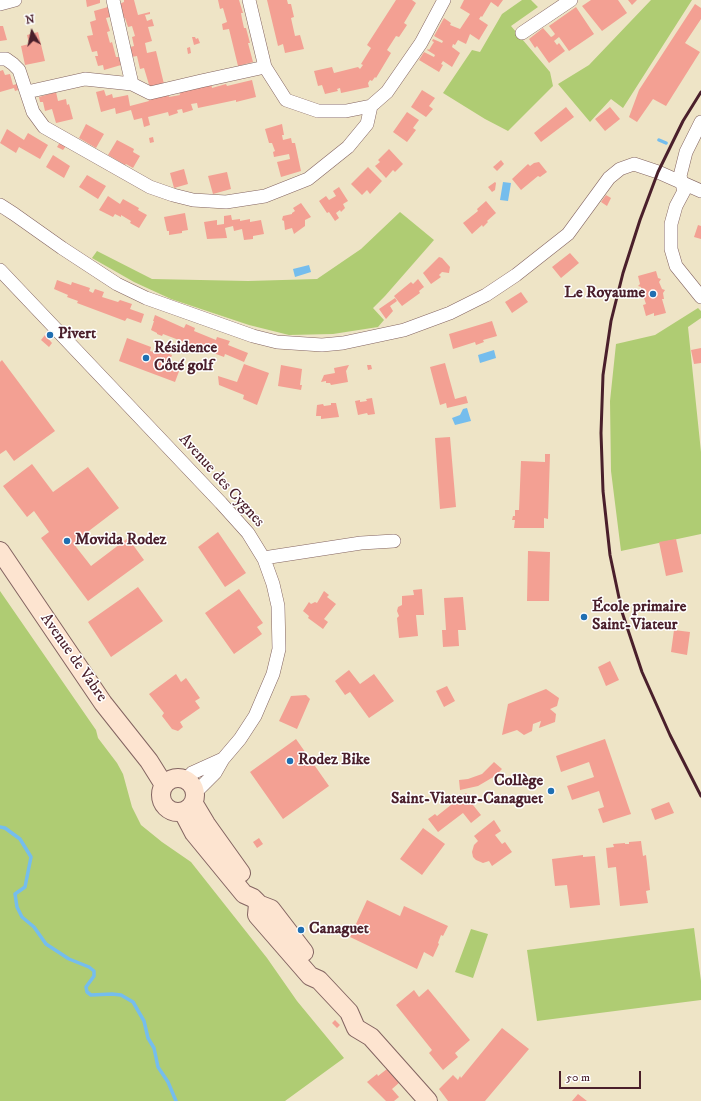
<!DOCTYPE html>
<html>
<head>
<meta charset="utf-8">
<style>
  body { margin:0 }
  #map { position:relative; width:701px; height:1101px; overflow:hidden; background:#eee4c6; font-family:"IM FELL DW Pica",serif }
  canvas { display:block }
  .north { position:absolute; left:12px; top:12px; width:40px; height:40px; -webkit-text-stroke:3px #fff; paint-order:stroke; rotate:351deg; font-size:11px; font-weight:700; line-height:16px; text-align:center; color:#4a1f2b }
  .north::after { content:''; display:block; margin:auto; width:14px; height:18px; background:#4a1f2b; clip-path:polygon(50% 0,100% 100%,50% 72%,0 100%) }
  .scale { position:absolute; left:559px; top:1071px; width:82px; height:18px; box-sizing:border-box; border:2px solid #4a1f2b; border-top:0; padding-left:5px; font-size:12px; line-height:14px; white-space:nowrap; color:#4a1f2b; -webkit-text-stroke:3px #fff; paint-order:stroke }
</style>
</head>
<body>
<div id="map">
<canvas width="701" height="1101"></canvas>
<div class="north">N</div>
<div class="scale">50 m</div>
</div>
<script>
const g = document.querySelector('canvas').getContext('2d');
g.lineJoin = 'round';
function paint(path, color) { g.fillStyle = color; g.fill(path, 'evenodd'); }
const shape = rows => new Path2D(rows.map(r => 'M' + r).join(''));
function stroke(path, color, width, dash) { g.strokeStyle = color; g.lineWidth = width; g.lineCap = dash ? 'butt' : 'round'; g.setLineDash(dash || []); g.stroke(path); }
function write(font, color, halo, rows, align = 'center') {
  g.font = font + ' "IM FELL DW Pica",serif'; g.lineWidth = 3; g.setLineDash([]); g.textBaseline = 'middle'; g.strokeStyle = halo; g.fillStyle = color; for (const [text, x, y, turn = 0] of rows) {
    g.save(); g.translate(x, y); g.rotate((+turn || 0) * Math.PI / 180); g.textAlign = isNaN(turn) ? turn : align; if (halo) g.strokeText(text, 0, 0); g.fillText(text, 0, 0); g.restore();
  }
}
paint(shape([
  [522,0,531,0,538,7,511,26,550,72,553,86,508,131,485,119,443,93,472,50,480,52,502,14],
  [651,0,692,0,623,108,611,99,590,122,558,84,589,65],
  [400,212,434,240,385,296,373,308,384,320,378,327,333,334,289,335,249,325,171,299,134,282,92,258,97,251,152,279,248,281,317,279,361,249],
  [698,308,701,311,701,318,688,327,701,452,701,534,621,551,611,471,610,401,616,344,655,335],
  [0,591,96,730,98,738,117,763,123,774,132,807,141,825,162,842,191,862,267,958,297,1001,344,1058,285,1101,0,1101],
  [694,928,701,981,701,1000,537,1021,527,950],
  [471,929,488,934,473,978,455,972]
]), '#afcc73');
paint(shape([
  [503,182,511,183,508,201,500,200],
  [309,265,311,272,295,277,293,269],
  [494,350,496,358,480,363,478,355],
  [467,408,471,421,455,425,452,418,460,415,463,409]
]), '#75bded');
stroke(shape([
  [659,140,666,143],
  [0,827,5,828,20,839,31,857,25,887,15,894,17,907,22,917,34,927,46,944,69,959,89,967,94,971,94,976,86,987,87,992,91,995,112,994,121,995,133,1002,144,1021,148,1038,154,1048,158,1067,168,1082,176,1101]
]), '#75bded', 3.5);
paint(shape([
  [86,0,100,0,100,3,87,7],
  [124,0,134,0,138,15,150,12,150,14,145,15,147,21,152,19,154,26,148,27,152,41,145,43,147,53,156,51,164,84,150,88,144,68,140,69,137,56,132,57,130,47,134,46,132,37,135,36,132,26,128,27,125,18,122,18,119,4,124,2],
  [218,0,239,0,243,13,241,13,242,19,244,28,246,28,250,43,248,43,253,62,238,66,229,29,223,30,222,24,227,22,223,8,220,9],
  [267,0,287,0,288,4,291,4,294,17,291,18,295,36,300,35,304,49,285,53,283,44,278,46],
  [396,0,412,0,416,3,404,23,407,25,399,37,396,36,387,50,391,53,376,78,375,77,372,81,370,80,368,83,369,87,341,93,340,88,337,89,338,91,325,94,322,85,318,86,314,71,332,67,334,73,358,67,360,69,363,65,361,64,371,48,367,45],
  [464,0,503,0,498,7,491,2,482,17,481,16,479,19,488,25,479,40,470,34,466,44,458,40,455,45,453,44,452,47,460,53,452,67,443,61,441,64,443,65,439,72,419,60,424,52,434,57,435,55,427,50,428,49,429,50,432,45,434,42,432,41,433,39,440,42,442,43,443,41,434,36,444,18,451,23,450,25,460,29,470,14,460,8],
  [591,0,618,0,627,13,602,31,582,6],
  [628,0,637,0,632,5],
  [695,4,701,8,701,19,685,43,700,52,666,106,653,99,637,122,629,117,639,90],
  [108,7,110,17,106,18,110,31,107,32,110,43,112,42,116,57,119,57,121,65,104,70,103,65,98,66,95,56,98,56,97,51,92,52,87,36,93,35,90,22,96,20,94,11],
  [576,7,594,34,569,51,559,37,554,41,557,45,559,43,565,51,549,63,537,46,535,48,529,39,543,28,551,37,553,36,555,34,549,26],
  [0,26,3,26,7,40,0,41],
  [38,32,45,61,25,65,21,46,29,44,27,35],
  [192,37,195,37,196,39,198,38,200,43,194,45],
  [190,47,191,53,188,54,187,48],
  [3,70,5,75,10,74,13,85,17,84,18,90,15,91,14,88,0,92,0,71],
  [252,80,256,97,236,102,236,100,198,108,197,103,191,104,193,110,183,113,182,109,177,110,178,113,169,116,168,112,148,117,150,125,144,127,142,118,134,120,131,110,116,114,115,108,101,112,96,92,104,90,106,96,112,94,113,98,128,95,130,106,149,101,148,99,168,94,169,97,180,95,179,91,211,83,212,88,226,84,227,86],
  [422,90,435,98,429,106,433,109,426,117,411,107],
  [56,92,58,101,66,99,67,105,69,104,73,119,56,123,52,109,45,111,43,102,40,102,39,97],
  [566,107,574,117,541,142,534,133],
  [610,107,620,119,605,131,595,119],
  [407,112,419,120,413,128,416,130,407,142,393,132],
  [86,124,104,134,96,148,79,138],
  [282,124,284,135,282,135,283,140,291,138,292,143,295,143,301,171,281,177,277,162,290,159,289,154,274,157,273,152,275,151,272,143,269,143,265,129],
  [7,129,24,140,28,133,48,145,40,159,19,147,16,153,0,143],
  [153,137,154,142,150,143,149,138],
  [117,140,134,149,133,152,140,156,133,168,126,164,125,165,108,155],
  [60,142,66,146,63,150,57,147],
  [389,149,403,164,395,172,393,170,386,178,375,166,380,162,378,160],
  [53,155,70,166,64,178,46,167],
  [501,160,504,164,497,171,493,167],
  [539,162,547,172,540,177,538,176,521,190,512,179,528,164,530,166,534,163],
  [368,167,382,181,370,194,367,190,362,195,351,184],
  [184,169,188,184,174,188,170,173],
  [227,172,231,189,213,194,208,176],
  [87,175,106,186,98,199,79,187],
  [495,182,496,183,495,190,492,192,488,187],
  [339,187,348,201,343,204,345,208,341,212,340,210,336,213,339,218,335,221,329,212,327,213,319,201,326,196,329,200,336,196,333,191],
  [606,195,611,198,607,206,601,202],
  [108,196,120,204,123,199,139,208,138,210,147,215,139,228,130,223,131,221,121,215,121,217,115,214,113,217,99,210],
  [486,201,496,213,487,221,488,222,483,227,482,225,472,234,463,223,478,211,477,209],
  [301,203,311,217,305,220,305,226,294,234,292,228,285,230,284,221,282,220,283,216,292,214,292,213,295,211,293,208],
  [185,213,188,230,182,231,182,233,169,235,169,231,167,231,164,217],
  [231,215,232,220,240,219,240,221,250,219,250,222,261,220,264,234,253,236,253,239,244,240,242,229,234,231,233,226,225,228,227,238,207,239,204,222,217,220,217,225,224,224,224,216],
  [698,225,701,226,701,239,694,237],
  [570,253,579,263,561,278,552,267],
  [439,257,442,258,450,267,449,273,442,272,439,275,441,277,431,284,423,273],
  [656,271,658,278,661,279,659,282,662,289,665,290,663,293,664,299,662,299,666,313,654,316,654,313,646,316,643,305,646,304,644,298,642,297,643,295,641,287,638,286,640,284,638,276],
  [418,279,424,287,419,291,420,293,402,306,394,296,411,282,413,284],
  [57,280,71,285,72,282,90,288,89,291,93,293,95,289,104,292,102,297,118,302,120,300,132,304,130,309,144,314,141,323,127,318,125,321,77,303,78,301,67,297,68,295,54,289],
  [521,292,528,302,512,313,505,302],
  [395,298,397,301,390,306,393,311,386,319,379,309],
  [155,315,184,328,186,324,195,328,194,331,216,340,217,337,230,341,228,345,248,353,244,362,225,354,224,357,163,334,162,336,157,334,157,333,151,330,154,321,153,321],
  [492,321,497,336,483,340,484,342,476,345,475,342,453,349,449,334],
  [45,335,52,343,49,347,41,340],
  [127,338,151,347,150,351,158,353,159,350,172,355,169,362,181,366,175,382,119,361],
  [701,348,701,363,694,364,691,350],
  [2,360,55,431,14,461,6,450,0,454,0,362],
  [445,363,455,399,466,396,468,403,447,408,446,403,440,405,430,367],
  [244,364,269,373,257,405,243,399,244,395,219,385,218,376,237,382],
  [281,365,302,369,300,385,302,385,301,390,278,386],
  [349,365,346,371,348,382,331,385,330,383,326,383,326,381,321,382,324,375,335,373,334,368],
  [367,365,371,365,372,369,368,370],
  [372,398,375,414,368,415,367,413,358,415,355,401,360,400,360,402,367,401,366,399],
  [331,403,336,403,339,417,321,419,321,416,316,416,317,405,323,404,324,406,331,405],
  [450,437,456,507,440,509,435,438],
  [545,454,550,454,548,519,544,518,544,528,514,528,515,520,512,520,513,516,515,516,515,510,519,510,521,461,545,462],
  [32,464,53,492,88,467,119,508,73,543,91,566,128,538,144,560,88,601,41,538,49,532,34,511,27,517,3,486],
  [218,532,246,573,225,587,198,547],
  [676,539,683,572,666,576,659,542],
  [528,551,550,552,549,601,527,601],
  [138,587,163,621,111,657,88,622],
  [239,589,263,623,257,627,262,634,234,654,205,613],
  [422,589,424,615,416,615,418,636,399,638,397,618,399,616,397,611,398,607,402,605,402,596,414,595,413,590],
  [324,591,329,595,327,597,336,604,324,619,328,622,323,629,308,618,309,616,303,611,309,602,311,604,315,602,317,603],
  [463,597,466,630,458,630,459,646,443,647,442,630,446,630,444,598],
  [641,603,644,611,640,612,637,604],
  [674,630,690,632,687,655,671,652],
  [610,661,619,680,606,686,598,667],
  [349,670,360,684,374,674,394,701,369,718,350,692,345,695,335,681],
  [176,674,181,682,186,678,200,698,195,701,200,708,180,722,183,727,178,731,172,729,162,716,164,713,149,694],
  [447,686,455,701,444,707,436,691],
  [546,689,559,698,557,706,550,709,556,714,555,722,539,728,541,721,533,724,532,731,524,735,517,730,502,735,508,704],
  [306,695,310,699,297,729,279,721,291,696],
  [296,739,329,786,283,819,250,772],
  [605,739,631,814,603,823,598,809,604,807,599,791,572,800,567,786,594,777,589,762,561,772,556,756],
  [494,762,502,769,495,776,478,786,460,790,459,780,468,779,482,774],
  [466,793,474,803,473,805,481,815,471,823,463,813,438,832,428,819,435,814,437,816],
  [669,802,674,813,655,820,651,809],
  [494,820,501,831,495,835,502,844,505,842,512,852,492,866,489,861,483,863,476,860,473,857,472,852,474,845,478,841,474,836],
  [423,828,445,844,422,875,400,859],
  [259,838,263,844,257,848,253,842],
  [641,841,643,856,646,855,650,890,646,891,648,903,620,906,616,867,608,868,606,848,614,847,613,844,625,843,625,844,629,844,629,842],
  [583,855,583,857,595,856,600,905,570,908,567,885,555,886,552,859],
  [367,900,400,916,404,906,448,926,443,936,441,935,438,943,439,944,433,957,424,952,417,969,350,937],
  [428,989,470,1040,455,1053,458,1057,443,1070,429,1053,432,1050,396,1005,414,990,419,997],
  [335,1020,340,1025,337,1028,332,1023],
  [502,1028,529,1049,485,1101,448,1101,439,1089,453,1075,458,1080,460,1076,461,1078],
  [387,1069,400,1082,392,1089,399,1097,394,1101,386,1101,367,1082,377,1074,378,1076],
  [578,1094,587,1101,572,1101]
]), '#f3a093');
const street = shape([
  [113,0,132,84,150,93,201,81,265,67],
  [249,0,265,67,286,100,318,111,346,111,371,106,387,92,421,43,444,0],
  [0,4,15,0],
  [522,33,571,0],
  [0,59,6,59,13,64,19,70,33,112,44,127,150,187,173,195,193,200,226,202,265,196,308,179,348,147,367,124,371,106],
  [27,92,85,79,132,84],
  [701,122,686,152,680,176,684,191,676,206,671,224,671,249,676,266,701,297],
  [0,205,14,214,62,248,117,284,146,298,253,336,277,342,322,345,343,343,404,330,450,313,486,295,516,275,568,234,609,178,620,169,634,164,658,172,701,191],
  [0,270,221,503,248,533,264,559,273,584,278,606,279,649,273,674,255,716,240,739,223,759,215,773,201,787,195,791],
  [264,559,270,557,361,543,394,541],
  [186,779,192,773,223,759]
]);
const secondary = shape([
  [0,551,103,703,149,761,164,785],
  '161 795a17 17 0 1 1 34 0a17 17 0 1 1-34 0Z',
  [194,804,206,824,241,873],
  [183,812,194,833,244,894,253,898,257,902,258,904,257,915,310,976,319,980,349,1012,356,1028,371,1037,428,1101],
  [258,904,271,909,304,952]
]);
stroke(street, '#836461', 14);
stroke(secondary, '#836461', 20);
stroke(street, '#fff', 13);
stroke(secondary, '#fde4d0', 18);
stroke(shape([
  [701,92,683,121,658,172,640,220,623,273,611,321,603,375,601,433,603,491,610,555,622,612,642,672,670,735,701,796]
]), '#4a1f2b', 3);
for (const [x, y, r, color] of [
  [653,294,4,"#1f6fb2"],
  [50,335,4,"#1f6fb2"],
  [146,358,4,"#1f6fb2"],
  [67,541,4,"#1f6fb2"],
  [584,617,4,"#1f6fb2"],
  [290,761,4,"#1f6fb2"],
  [551,791,4,"#1f6fb2"],
  [301,930,4,"#1f6fb2"]
]) { const dot = new Path2D(); dot.arc(x, y, r, 0, 2 * Math.PI); g.fillStyle = color; g.fill(dot); stroke(dot, '#fff', 1.5); }
write('bold 16px', '#4a1f2b', '#fff', [
  ["Le Royaume",645,294,"right"],
  ["Pivert",58,335],
  ["Résidence",154,349],
  ["Côté golf",154,367],
  ["Movida Rodez",75,541],
  ["École primaire",592,608],
  ["Saint-Viateur",592,626],
  ["Rodez Bike",298,761],
  ["Collège",543,782,"right"],
  ["Saint-Viateur-Canaguet",543,800,"right"],
  ["Canaguet",309,930]
], 'left');
write('16px', '#4a1f2b', '#fff', [
  ["Avenue des Cygnes",221,481,48],
  ["Avenue de Vabre",73,658,55]
]);
</script>
</body>
</html>
